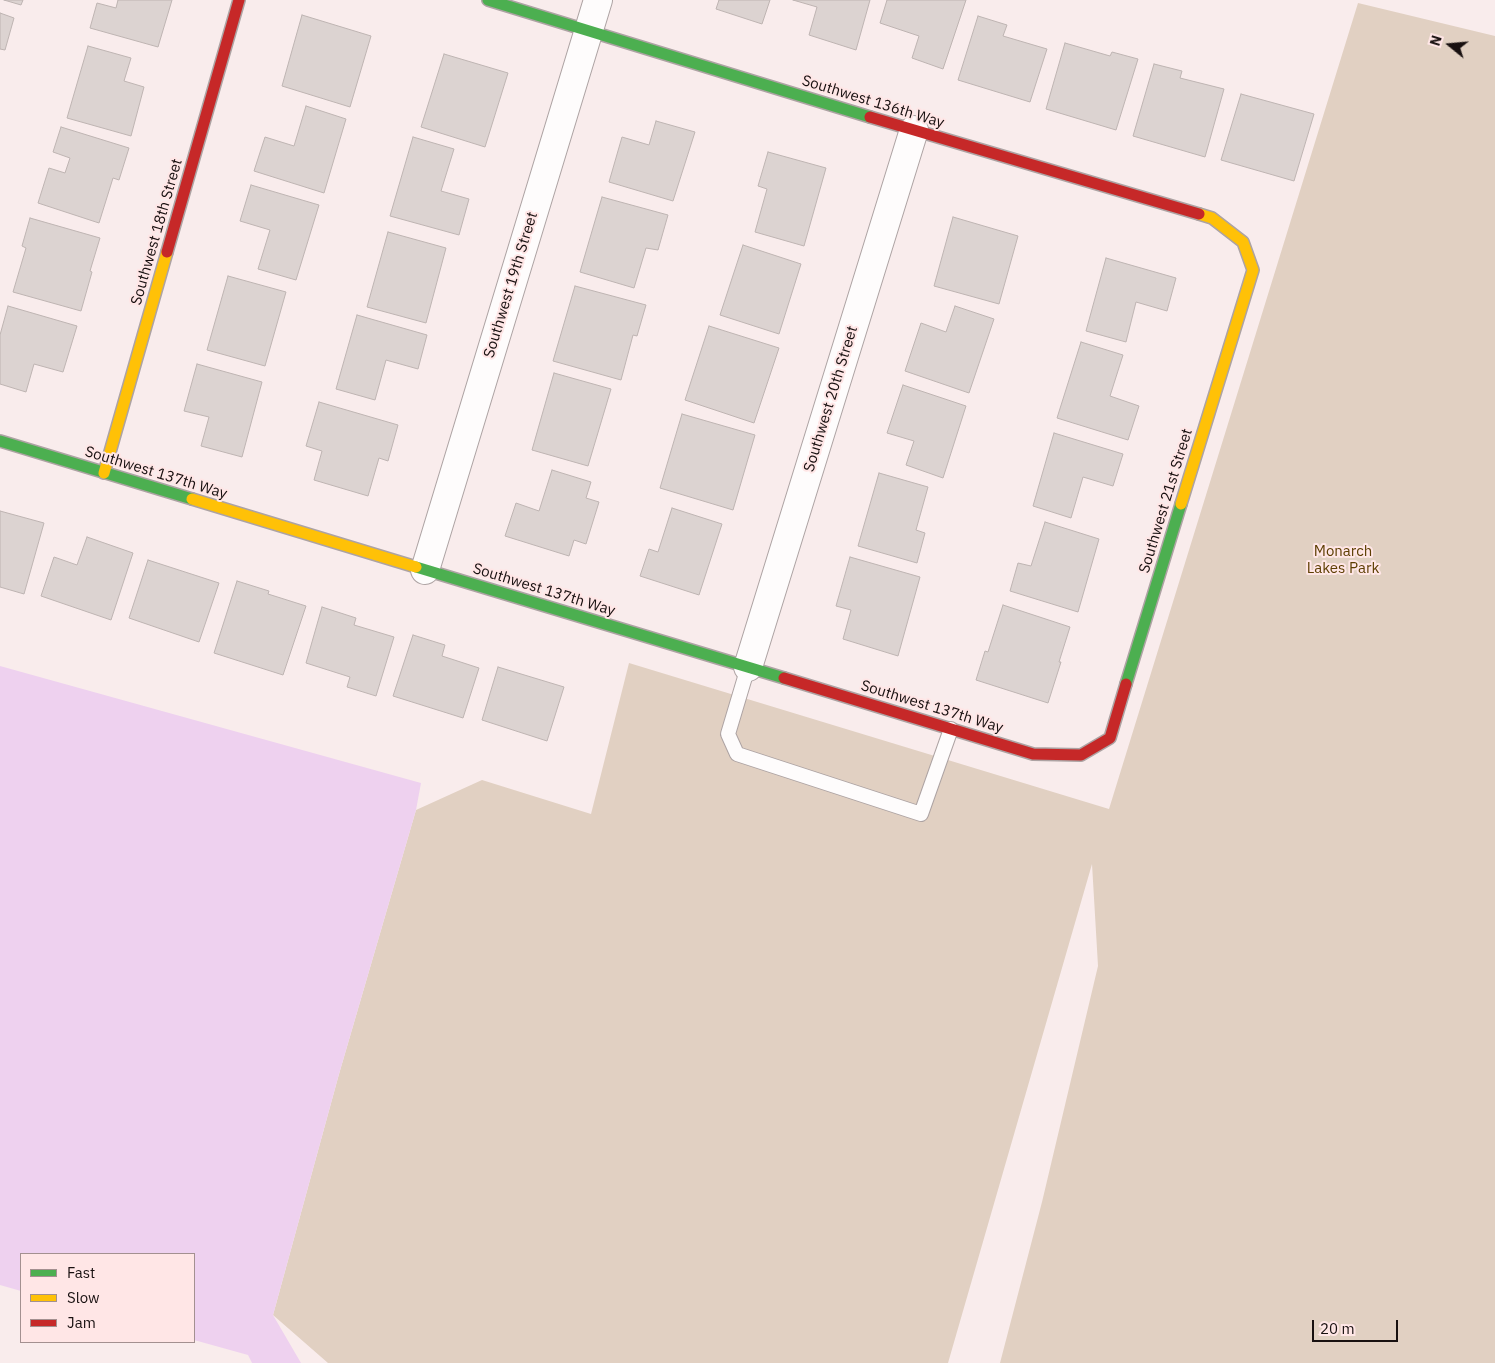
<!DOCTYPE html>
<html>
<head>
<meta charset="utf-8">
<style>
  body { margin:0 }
  #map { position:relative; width:1495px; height:1363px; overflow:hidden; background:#f9ecec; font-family:"IBM Plex Sans",sans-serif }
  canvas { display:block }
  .legend { position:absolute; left:20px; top:1253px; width:175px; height:90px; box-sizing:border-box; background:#ffe6e6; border:1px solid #a39090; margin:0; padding:6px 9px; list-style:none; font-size:15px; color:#181010 }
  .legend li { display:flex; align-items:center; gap:10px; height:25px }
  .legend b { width:25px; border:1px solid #a39090 }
  .north { position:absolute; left:1425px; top:20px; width:50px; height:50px; -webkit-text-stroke:4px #ffe6e6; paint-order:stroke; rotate:287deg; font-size:14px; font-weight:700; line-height:20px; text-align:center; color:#181010 }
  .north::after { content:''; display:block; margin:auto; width:18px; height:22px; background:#181010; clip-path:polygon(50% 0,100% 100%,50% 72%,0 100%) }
  .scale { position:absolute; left:1312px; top:1320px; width:86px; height:22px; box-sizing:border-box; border:2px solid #181010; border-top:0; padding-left:6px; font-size:15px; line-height:18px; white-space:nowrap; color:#181010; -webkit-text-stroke:4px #ffe6e6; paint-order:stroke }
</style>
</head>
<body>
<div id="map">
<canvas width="1495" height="1363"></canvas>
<ul class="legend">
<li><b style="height:6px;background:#4caf50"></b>Fast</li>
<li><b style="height:6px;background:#ffc107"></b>Slow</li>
<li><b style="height:6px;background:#c62828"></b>Jam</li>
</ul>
<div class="north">N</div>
<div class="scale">20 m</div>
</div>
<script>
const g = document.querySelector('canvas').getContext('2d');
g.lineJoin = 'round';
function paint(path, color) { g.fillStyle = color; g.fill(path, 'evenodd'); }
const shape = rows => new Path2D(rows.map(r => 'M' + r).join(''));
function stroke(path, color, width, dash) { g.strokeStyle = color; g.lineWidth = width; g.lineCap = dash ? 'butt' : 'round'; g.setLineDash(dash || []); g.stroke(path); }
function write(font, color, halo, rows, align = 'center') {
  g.font = font + ' "IBM Plex Sans",sans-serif'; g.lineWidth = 4; g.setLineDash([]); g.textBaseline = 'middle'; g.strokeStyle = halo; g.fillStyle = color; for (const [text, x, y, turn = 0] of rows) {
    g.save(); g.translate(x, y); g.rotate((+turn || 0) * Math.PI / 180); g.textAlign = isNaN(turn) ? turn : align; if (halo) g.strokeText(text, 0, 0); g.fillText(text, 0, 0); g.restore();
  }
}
paint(shape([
  [1358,3,1495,36,1495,1363,1000,1363,1042,1202,1098,966,1092,864,948,1363,328,1363,273,1315,339,1074,416,810,482,780,591,814,629,663,1109,809]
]), '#e1d0c2');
paint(shape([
  [0,666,421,783,416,810,339,1074,273,1315,301,1363,252,1363,248,1355,194,1340,194,1254,21,1254,21,1291,0,1285]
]), '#eed1ef');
const building = shape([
  [4,0,23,0,21,5,4,0],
  [118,0,172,0,158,47,90,28,97,3,116,8,118,0],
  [719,0,770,0,762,24,716,9,719,0],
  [793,0,870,0,856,50,809,35,817,7,793,0],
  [887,0,966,0,943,69,912,58,919,36,880,23,887,0],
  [0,13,14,18,5,50,0,49,0,13],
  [302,15,371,36,350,107,282,86,302,15],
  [978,16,1007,25,1003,36,1047,49,1030,102,958,80,978,16],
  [1065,43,1110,56,1112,52,1138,59,1116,130,1046,109,1065,43],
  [88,46,131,58,124,81,144,87,131,136,67,118,88,46],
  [444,54,508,73,485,147,421,127,444,54],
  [1154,64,1182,71,1180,78,1224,89,1205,157,1133,136,1154,64],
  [1241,94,1314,114,1294,181,1221,160,1241,94],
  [306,106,346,119,324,193,254,171,265,137,294,146,306,106],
  [656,121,695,132,673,201,609,182,622,137,649,145,656,121],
  [61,127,129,148,119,180,113,178,99,223,38,203,49,168,65,173,70,158,53,152,61,127],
  [413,137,454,149,441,191,469,199,459,235,390,216,413,137],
  [768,152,826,168,804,246,755,232,767,189,758,186,768,152],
  [251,185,319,205,296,280,258,269,270,230,240,221,251,185],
  [602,197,668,215,658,250,646,248,634,288,580,272,602,197],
  [953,217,1018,236,999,304,934,286,953,217],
  [30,218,100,238,90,271,92,272,81,311,13,292,26,248,22,246,30,218],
  [388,232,446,248,426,323,367,307,388,232],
  [743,245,801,264,779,334,720,315,743,245],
  [1106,258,1176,278,1167,311,1136,302,1126,342,1086,331,1106,258],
  [228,276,286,292,265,366,207,350,228,276],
  [575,286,646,305,637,336,633,335,621,380,553,361,575,286],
  [8,306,77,326,63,372,34,364,26,392,0,384,0,335,8,306],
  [955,306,994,319,969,393,905,371,921,323,946,332,955,306],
  [357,315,427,335,418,369,386,360,375,400,336,389,357,315],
  [709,326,779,348,754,423,685,400,709,326],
  [1081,342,1123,355,1110,396,1139,406,1128,440,1057,418,1081,342],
  [197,364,262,382,242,457,201,446,209,417,184,411,197,364],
  [554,373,611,389,588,466,532,450,554,373],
  [903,385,966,406,943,478,906,465,914,441,887,433,903,385],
  [319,402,398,425,388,461,379,458,368,496,314,480,322,451,306,446,319,402],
  [682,414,755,435,733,510,660,488,682,414],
  [1054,433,1123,454,1113,486,1083,477,1071,518,1033,506,1054,433],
  [552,470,591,482,586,498,599,502,586,544,574,540,569,556,505,536,516,503,539,511,552,470],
  [879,473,928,487,916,530,925,533,917,563,858,546,879,473],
  [672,508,722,524,699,595,640,576,649,549,658,552,672,508],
  [0,511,44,523,24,594,0,587,0,511],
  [1045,522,1099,539,1078,612,1010,591,1018,563,1031,566,1045,522],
  [87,537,133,553,111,620,41,596,54,557,77,565,87,537],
  [850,557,920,577,898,656,843,639,851,610,836,606,850,557],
  [148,560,219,583,199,642,129,618,148,560],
  [237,581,269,591,268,594,306,606,283,675,214,653,237,581],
  [1003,605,1070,627,1059,662,1061,662,1048,703,976,680,985,651,988,652,1003,605],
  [322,607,356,618,354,625,394,637,376,696,347,687,350,677,306,663,322,607],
  [413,635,445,645,442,656,479,668,463,718,393,696,413,635],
  [498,667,564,687,547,741,482,720,498,667]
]);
paint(building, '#dcd3d1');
stroke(building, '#beb4b2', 1);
const lane = shape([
  [748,667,728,734,737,754,921,814,951,729]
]);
const street = shape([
  [425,570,598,0],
  [748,667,914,130]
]);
const fast = shape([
  [488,0,870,117],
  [0,441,192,499],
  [416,567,784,678],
  [1126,684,1181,504]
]);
const slow = shape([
  [104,473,167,252],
  [192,499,416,567],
  [1181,504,1253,270,1243,242,1212,218,1199,214]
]);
const jam = shape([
  [870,117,1199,214],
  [167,252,239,0],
  [784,678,1033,754,1081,755,1110,738,1126,684]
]);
stroke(lane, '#ada3a3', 16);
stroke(street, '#ada3a3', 30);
stroke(fast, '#ada3a3', 14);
stroke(slow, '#ada3a3', 14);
stroke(jam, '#ada3a3', 14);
stroke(lane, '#fefcfc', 14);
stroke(street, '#fefcfc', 28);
stroke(fast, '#4caf50', 11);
stroke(slow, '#ffc107', 11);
stroke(jam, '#c62828', 11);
write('15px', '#181010', '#ffe6e6', [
  ["Southwest 136th Way",873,102,17],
  ["Southwest 18th Street",157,232,-74],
  ["Southwest 19th Street",511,285,-73],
  ["Southwest 20th Street",831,399,-73],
  ["Southwest 137th Way",156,473,17],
  ["Southwest 21st Street",1166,501,-73],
  ["Southwest 137th Way",544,590,17],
  ["Southwest 137th Way",932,707,17]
]);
write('15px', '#5d3e02', '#ffe6e6', [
  ["Monarch",1343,552],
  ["Lakes Park",1343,569]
]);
</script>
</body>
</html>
